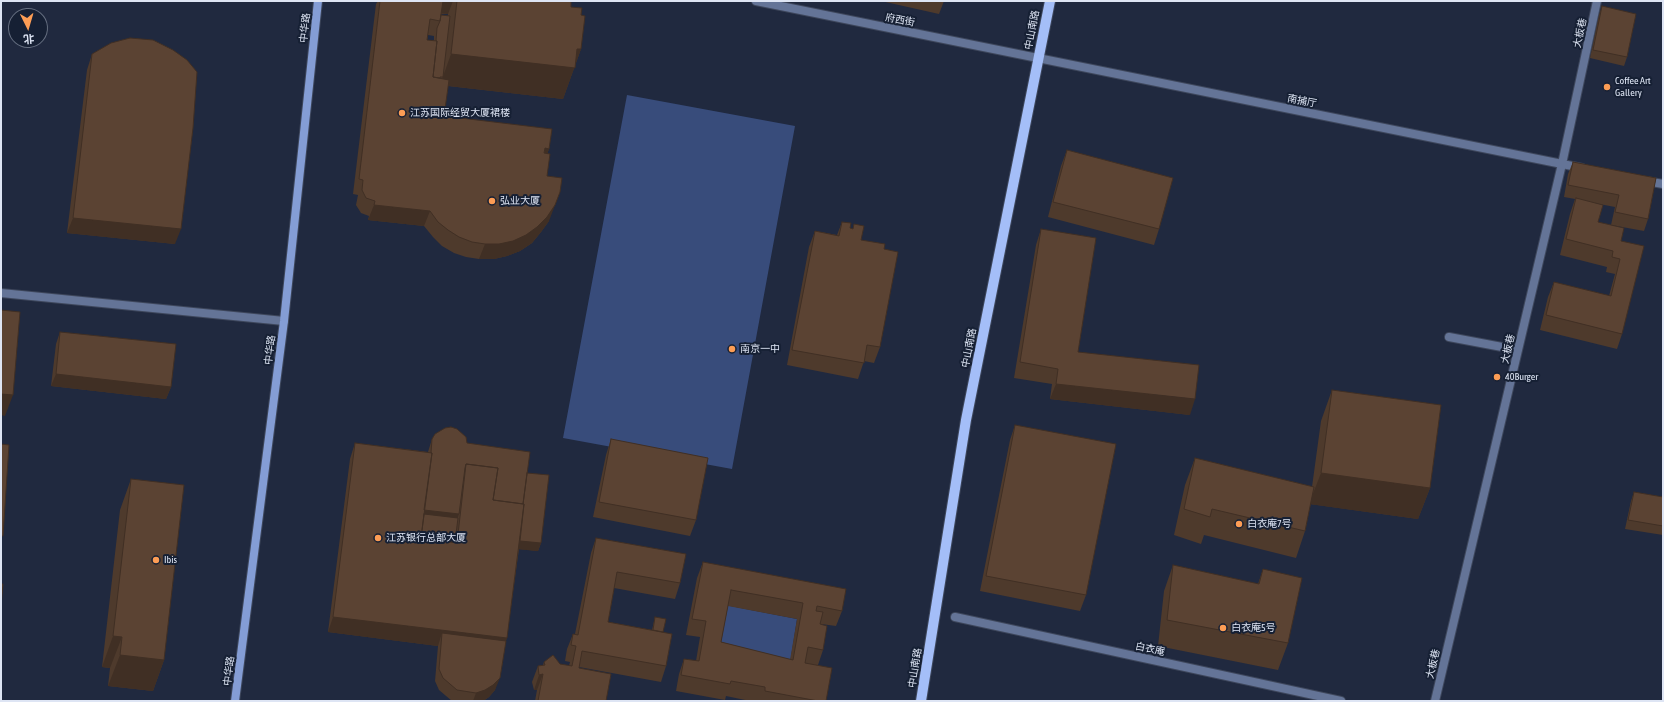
<!DOCTYPE html>
<html>
<head>
<meta charset="utf-8">
<style>
  body { margin:0 }
  #map { position:relative; width:1664px; height:702px; overflow:hidden; background:#20293f; font-family:"Asap Condensed","Noto Sans SC",sans-serif }
  canvas { display:block }
  .frame { position:absolute; inset:0; border:2px solid #dee5f4; pointer-events:none }
  .north { position:absolute; left:8px; top:8px; width:40px; height:40px; box-sizing:border-box; background:#162034; border:1px solid #666f81; border-radius:50%; rotate:175deg; font-size:11px; font-weight:700; line-height:16px; text-align:center; color:#dee5f4 }
  .north::after { content:''; display:block; margin:auto; width:14px; height:18px; background:#fd9d55; clip-path:polygon(50% 0,100% 100%,50% 72%,0 100%) }
</style>
</head>
<body>
<div id="map">
<canvas width="1664" height="702"></canvas>
<div class="frame"></div>
<div class="north">北</div>
</div>
<script>
const g = document.querySelector('canvas').getContext('2d');
g.lineJoin = 'round';
function paint(path, color) { g.fillStyle = color; g.fill(path, 'evenodd'); }
const shape = rows => new Path2D(rows.map(r => 'M' + r).join(''));
function stroke(path, color, width, dash) { g.strokeStyle = color; g.lineWidth = width; g.lineCap = dash ? 'butt' : 'round'; g.setLineDash(dash || []); g.stroke(path); }
function write(font, color, halo, rows, align = 'center') {
  g.font = font + ' "Asap Condensed","Noto Sans SC",sans-serif'; g.lineWidth = 4; g.setLineDash([]); g.textBaseline = 'middle'; g.strokeStyle = halo; g.fillStyle = color; for (const [text, x, y, turn = 0] of rows) {
    g.save(); g.translate(x, y); g.rotate((+turn || 0) * Math.PI / 180); g.textAlign = isNaN(turn) ? turn : align; if (halo) g.strokeText(text, 0, 0); g.fillText(text, 0, 0); g.restore();
  }
}
paint(shape([
  [627,95,795,126,732,469,563,438],
  [725,605,797,619,788,676,715,657]
]), '#384c7b');
const street = shape([
  [756,1,1582,168],
  [1646,181,1663,184],
  [1,293,284,321],
  [1449,337,1518,350],
  [955,617,1341,701],
  [1435,701,1562,164,1597,1]
]);
const secondary = shape([
  [235,701,284,321,318,1]
]);
const primary = shape([
  [921,701,966,420,1050,1]
]);
stroke(street, '#3e475c', 10);
stroke(secondary, '#3e475c', 10);
stroke(primary, '#3e475c', 12);
stroke(street, '#647497', 8);
stroke(secondary, '#849dd5', 8);
stroke(primary, '#a4bef8', 10);
paint(shape([
  [378,1,571,1,571,7,581,15,581,49,563,99,448,86,444,116,549,149,547,154,547,176,549,221,541,232,532,243,520,251,507,256,494,259,479,259,466,257,454,253,442,246,433,237,424,226,368,220,369,216,361,213,356,205,358,195,353,194,376,4],
  [441,14,448,14,448,16,441,15],
  [428,35,434,36,434,40,427,40],
  [881,1,944,1,939,14],
  [1602,6,1627,57,1624,66,1590,58,1599,15],
  [92,54,175,244,67,233,87,70],
  [1067,150,1159,229,1154,245,1048,217,1061,166],
  [1573,162,1656,178,1648,219,1644,231,1611,225,1615,207,1594,203,1598,222,1621,241,1622,334,1617,349,1540,330,1548,297,1554,282,1609,296,1615,274,1606,272,1607,267,1560,255,1570,214,1575,199,1564,197,1568,174],
  [842,222,850,228,853,229,854,224,861,240,884,249,880,347,874,363,864,361,858,379,787,365,809,247,815,231,837,235],
  [1041,229,1078,352,1190,415,1050,399,1052,384,1014,378,1036,245],
  [60,332,171,387,166,399,51,386,56,344],
  [1332,390,1430,488,1418,519,1310,504,1305,531,1296,558,1204,535,1201,544,1174,535,1185,485,1195,458,1312,487,1321,421],
  [1015,425,1086,595,1080,611,980,591,1010,440],
  [432,439,467,443,527,473,541,543,538,551,519,549,506,641,495,690,489,697,483,701,452,701,439,690,435,681,438,646,328,632,350,459,355,443,428,452],
  [611,439,696,520,690,536,593,517,606,455],
  [131,479,164,660,153,691,108,686,110,668,102,667,120,510],
  [1634,492,1663,497,1663,535,1625,529,1631,501],
  [596,538,680,583,675,599,614,588,608,622,652,630,655,617,663,632,666,666,661,682,579,667,579,668,606,701,535,701,537,690,534,690,532,682,538,666,543,665,544,662,569,666,570,662,565,661,567,649,573,634,575,634,591,553],
  [703,562,842,611,836,626,821,624,823,650,818,665,826,701,750,701,726,696,725,700,676,691,679,674,684,659,696,661,700,637,686,635,697,578],
  [728,606,797,619,790,660,721,642],
  [1173,565,1258,584,1263,569,1288,643,1278,670,1158,646,1164,591]
]), '#4e3a2c');
paint(shape([
  [442,1,453,1,448,14,438,13],
  [577,49,581,49,563,99,440,85,451,54],
  [545,148,549,149,544,164],
  [560,192,549,221,541,232,532,243,520,251,507,256,494,259,479,259,485,244],
  [374,205,430,211,424,226,368,220],
  [73,218,181,229,175,244,67,233],
  [56,374,171,387,166,399,51,386],
  [1056,384,1195,399,1190,415,1050,399],
  [1,394,13,395,5,416,1,415],
  [1321,473,1430,488,1418,519,1309,504],
  [423,510,459,514,455,526,421,522],
  [518,540,541,543,538,551,515,549],
  [333,617,507,638,502,653,442,633,438,646,328,632],
  [113,636,122,637,110,668,102,667],
  [120,655,164,660,153,691,108,686],
  [543,674,537,690,534,690,539,675],
  [500,678,495,690,489,697,483,701,473,701,476,693]
]), '#402f24');
const building = shape([
  [380,1,443,1,440,21,430,19,427,40,437,41,433,77,449,80,444,116,552,129,549,149,545,148,544,153,550,154,547,176,562,178,560,192,555,205,547,217,537,227,526,235,513,241,499,244,485,244,472,242,459,237,448,230,438,222,430,211,374,205,375,201,366,198,362,190,363,180,359,179,380,1],
  [457,1,571,1,571,7,582,8,581,15,585,16,581,49,577,49,575,68,451,54,457,1],
  [1602,6,1636,14,1627,57,1593,50,1602,6],
  [441,15,450,16,443,77,440,77,440,78,433,77,437,41,436,41,437,28,440,21,441,15],
  [130,38,153,40,173,50,187,60,197,72,193,128,181,229,73,218,92,54,111,43,130,38],
  [1067,150,1173,178,1159,229,1053,202,1067,150],
  [1573,162,1656,178,1648,219,1615,212,1619,195,1568,185,1573,162],
  [1576,198,1603,205,1598,222,1624,228,1621,241,1644,246,1622,334,1546,315,1554,282,1611,296,1620,259,1612,257,1613,251,1566,239,1576,198],
  [842,222,851,223,850,228,853,229,854,224,864,226,861,240,885,244,884,249,898,252,880,347,867,345,864,363,792,350,815,231,839,236,842,222],
  [1041,229,1096,238,1078,352,1199,365,1195,399,1056,384,1058,369,1020,362,1041,229],
  [1,310,20,312,13,395,1,394,1,310],
  [60,332,176,344,171,387,56,374,60,332],
  [1332,390,1441,405,1430,488,1321,473,1332,390],
  [1015,425,1116,444,1086,595,986,576,1015,425],
  [451,427,457,429,466,437,467,443,530,452,523,504,493,500,498,468,466,464,465,468,459,514,424,510,432,453,431,453,432,439,435,434,445,428,451,427],
  [611,439,708,458,696,520,599,502,611,439],
  [355,443,432,453,421,538,457,543,466,464,498,468,493,500,524,504,507,638,333,617,355,443],
  [1,444,9,445,3,536,1,536,1,444],
  [1195,458,1314,487,1305,531,1212,509,1210,517,1184,509,1195,458],
  [527,473,549,475,541,543,520,541,524,504,523,504,527,473],
  [131,479,184,485,164,660,120,655,122,637,113,636,131,479],
  [1634,492,1663,497,1663,526,1628,520,1634,492],
  [424,514,458,518,455,542,421,538,424,514],
  [596,538,686,554,680,583,617,572,608,622,672,634,666,666,582,651,579,668,611,674,606,701,538,701,543,674,539,675,538,666,545,665,544,662,553,655,560,664,572,666,576,646,571,645,573,634,578,635,596,538],
  [703,562,846,589,842,611,817,606,816,611,823,612,820,624,827,626,823,650,808,647,805,663,832,668,826,701,818,701,765,691,765,687,731,681,730,684,681,675,684,659,699,661,706,621,692,619,703,562],
  [731,590,803,603,793,660,721,642,731,590],
  [1173,565,1259,584,1263,569,1302,578,1288,643,1167,620,1173,565],
  [1,584,3,584,1,606,1,584],
  [655,617,666,619,663,632,653,630,655,617],
  [442,633,506,641,500,678,493,685,485,690,476,693,457,690,443,678,439,669,442,633]
]);
paint(building, '#5b4333');
stroke(building, '#402f24', 1);
for (const [x, y, r, color] of [
  [1607,87,4,"#fd9d55"],
  [402,113,4,"#fd9d55"],
  [492,201,4,"#fd9d55"],
  [732,349,4,"#fd9d55"],
  [1497,377,4,"#fd9d55"],
  [1239,524,4,"#fd9d55"],
  [378,538,4,"#fd9d55"],
  [156,560,4,"#fd9d55"],
  [1223,628,4,"#fd9d55"]
]) { const dot = new Path2D(); dot.arc(x, y, r, 0, 2 * Math.PI); g.fillStyle = color; g.fill(dot); stroke(dot, '#162034', 1.5); }
write('10px', '#dee5f4', '#162034', [
  ["府西街",900,20,11],
  ["中华路",305,28,-84],
  ["中山南路",1032,30,-79],
  ["大板巷",1580,33,-78],
  ["南捕厅",1302,101,11],
  ["中山南路",969,348,-79],
  ["大板巷",1508,349,-77],
  ["中华路",270,350,-83],
  ["白衣庵",1150,649,12],
  ["大板巷",1433,664,-77],
  ["中山南路",915,668,-81],
  ["中华路",229,671,-83]
]);
write('10px', '#dee5f4', '#162034', [
  ["Coffee Art",1615,81],
  ["Gallery",1615,93],
  ["江苏国际经贸大厦裙楼",410,113],
  ["弘业大厦",500,201],
  ["南京一中",740,349],
  ["40Burger",1505,377],
  ["白衣庵7号",1247,524],
  ["江苏银行总部大厦",386,538],
  ["Ibis",164,560],
  ["白衣庵5号",1231,628]
], 'left');
</script>
</body>
</html>
